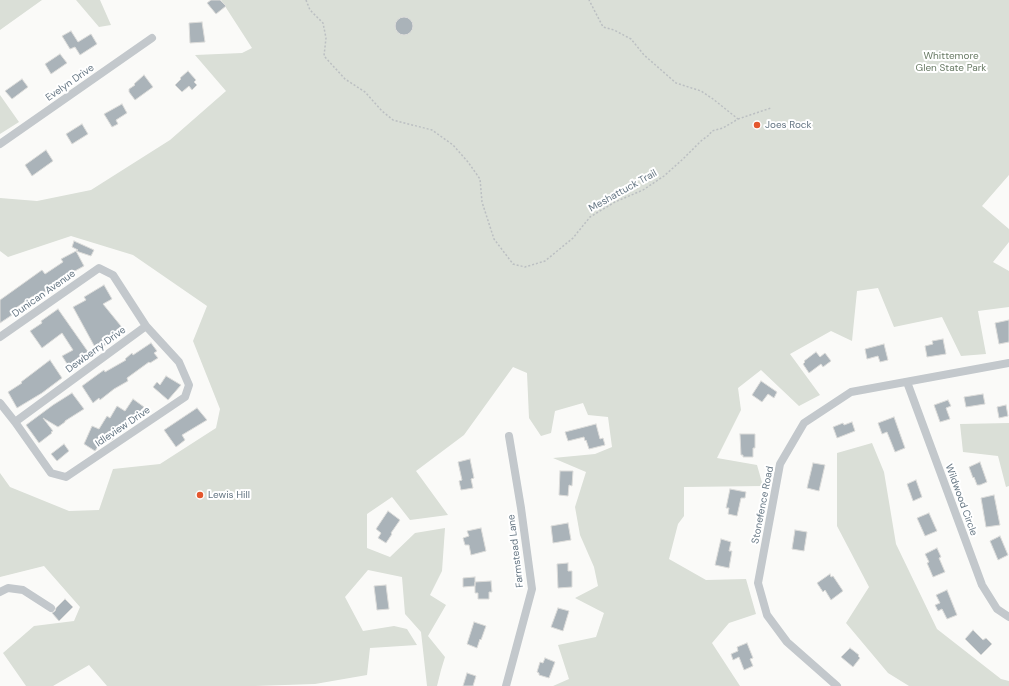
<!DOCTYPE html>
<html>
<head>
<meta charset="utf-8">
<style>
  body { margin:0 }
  canvas { display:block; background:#fafaf8 }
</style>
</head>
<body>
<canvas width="1009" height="686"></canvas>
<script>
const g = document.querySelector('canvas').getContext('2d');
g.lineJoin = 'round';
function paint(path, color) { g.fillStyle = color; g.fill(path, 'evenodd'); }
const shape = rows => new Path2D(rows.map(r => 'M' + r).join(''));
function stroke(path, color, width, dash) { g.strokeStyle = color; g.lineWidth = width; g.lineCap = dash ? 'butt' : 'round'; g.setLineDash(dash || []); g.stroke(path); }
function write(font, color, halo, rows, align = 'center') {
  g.font = font + ' "DM Sans",sans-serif'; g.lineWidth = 4; g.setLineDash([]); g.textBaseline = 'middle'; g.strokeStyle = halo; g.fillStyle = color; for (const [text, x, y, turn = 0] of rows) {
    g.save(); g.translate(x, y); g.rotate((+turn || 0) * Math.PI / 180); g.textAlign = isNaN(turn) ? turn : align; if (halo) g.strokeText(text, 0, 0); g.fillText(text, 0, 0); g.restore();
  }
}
paint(shape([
  [0,0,42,0,0,30],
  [76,0,100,0,111,25,99,27],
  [221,0,1009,0,1009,175,982,206,1009,229,1009,242,993,262,1009,271,1009,307,978,311,986,354,961,356,942,317,894,327,878,288,857,291,852,341,831,331,790,354,820,395,799,406,761,370,738,388,741,410,717,458,757,465,763,486,684,487,684,516,678,524,669,559,706,580,746,579,756,614,729,623,712,643,740,686,553,686,569,679,558,645,596,637,604,613,575,598,598,586,594,567,580,535,575,507,586,472,553,458,595,454,612,447,608,417,588,415,583,403,555,411,551,433,541,436,529,418,527,373,513,367,464,435,416,471,448,515,410,520,392,497,367,514,367,548,390,557,415,533,445,528,442,571,430,595,446,605,428,636,445,657,441,670,437,686,427,686,421,632,405,614,402,577,368,570,345,597,363,631,394,626,407,629,417,645,370,648,367,675,315,684,255,686,107,686,89,665,53,686,26,686,3,653,34,626,74,621,80,607,44,566,0,577,0,473,10,487,69,511,99,510,113,469,160,464,216,428,220,409,193,341,207,306,133,255,71,236,8,257,0,251,0,198,37,201,91,190,170,140,226,91,195,55,242,53,252,48],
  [0,95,19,122,0,134],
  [1009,423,1009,486,1006,487,998,456,963,452,960,424],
  [872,443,884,472,896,544,937,629,1001,679,1009,681,1009,686,909,686,888,673,846,623,869,587,837,526,837,453]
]), '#dadfd7');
const building = shape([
  [211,0,220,0,226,6,216,14,207,3,211,0],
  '395 26a9 9 0 1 1 18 0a9 9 0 1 1-18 0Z',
  [202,22,205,42,190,43,189,23,202,22],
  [71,31,78,42,91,34,97,44,80,55,75,47,70,49,62,36,71,31],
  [60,54,67,63,51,74,45,64,60,54],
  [188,71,196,80,194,82,197,85,192,90,189,86,182,92,175,85,181,79,180,78,188,71],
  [144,75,153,87,135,100,129,92,129,89,135,85,134,84,144,75],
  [22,79,28,87,12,99,5,91,22,79],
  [122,104,127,113,116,120,118,124,112,127,104,114,122,104],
  [82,124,88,134,72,144,66,134,82,124],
  [46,150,53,161,32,176,25,165,46,150],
  [74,241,94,250,91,256,76,251,84,266,64,277,65,279,35,299,33,296,13,310,15,313,0,323,0,300,42,270,45,274,63,262,61,259,78,250,72,247,74,241],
  [104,285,112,299,103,304,125,331,97,351,73,307,86,300,84,297,104,285],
  [58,309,91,356,71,370,62,356,73,350,62,333,42,348,30,331,42,323,41,321,58,309],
  [1009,320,1009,342,999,344,995,323,1009,320],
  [943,339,946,354,927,357,925,346,933,344,932,341,943,339],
  [151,343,157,351,154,353,158,358,150,363,149,362,127,378,128,381,114,389,100,400,99,398,93,403,82,386,97,375,104,370,105,372,126,360,125,359,132,353,133,355,151,343],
  [884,344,888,360,880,362,878,356,867,359,865,349,884,344],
  [816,352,820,357,825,353,831,361,823,367,821,364,809,373,803,364,805,362,804,361,816,352],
  [50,360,62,378,42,393,17,408,8,392,22,383,21,382,50,360],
  [166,376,181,385,168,400,153,387,157,382,160,385,166,376],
  [761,381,777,392,774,398,768,394,762,402,752,395,761,381],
  [72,393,84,409,65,421,65,422,58,427,43,418,53,431,51,432,52,433,39,443,26,425,53,405,72,393],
  [983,394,985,404,966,407,964,397,983,394],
  [133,399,144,407,134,423,130,421,127,429,125,431,118,428,113,439,110,441,104,438,95,451,84,444,92,426,99,429,107,416,110,418,117,406,125,411,133,399],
  [948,400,951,406,946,408,950,419,940,422,934,405,948,400],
  [1006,405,1008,416,999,418,997,407,1006,405],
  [197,408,207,420,182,435,185,440,176,447,164,430,197,408],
  [894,417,905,448,895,452,887,432,882,434,878,423,894,417],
  [852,422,855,431,837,438,833,427,843,423,844,425,852,422],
  [596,424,600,439,603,438,605,445,589,449,586,440,585,441,584,437,568,441,565,432,596,424],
  [740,434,755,434,755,448,753,448,753,457,743,457,743,455,741,455,740,434],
  [64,444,69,451,57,461,51,454,64,444],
  [470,459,474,478,471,479,473,488,461,490,459,481,462,480,458,462,470,459],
  [980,462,987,482,980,485,977,485,974,477,973,478,969,467,980,462],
  [813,463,825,465,819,491,807,488,813,463],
  [560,471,573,471,572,486,569,485,568,496,559,495,560,471],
  [916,480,922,497,913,501,907,484,916,480],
  [730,489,746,492,745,498,741,498,737,516,728,514,729,508,726,508,730,489],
  [994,495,1000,525,986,527,981,498,994,495],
  [388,511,400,520,391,533,392,534,386,543,378,538,381,533,376,529,388,511],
  [929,513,937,531,925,536,917,518,929,513],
  [568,523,571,540,553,543,551,526,568,523],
  [481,528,486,551,471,555,469,545,465,545,463,538,469,536,467,531,481,528],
  [795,530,807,532,804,551,792,549,795,530],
  [1000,536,1008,555,998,560,990,541,1000,536],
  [721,539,731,542,729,551,732,551,729,568,715,565,721,539],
  [937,548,941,557,939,558,945,572,933,577,927,563,929,562,925,554,937,548],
  [568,563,568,571,572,571,572,587,558,588,557,564,568,563],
  [830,574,831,577,833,576,843,591,831,600,825,590,823,592,817,583,830,574],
  [475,577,475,586,463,587,463,578,475,577],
  [491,581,492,592,489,592,489,599,478,599,478,593,475,593,475,582,491,581],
  [386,585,389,609,377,610,374,586,386,585],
  [947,590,957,615,947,619,942,609,938,611,935,605,940,603,936,595,947,590],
  [65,599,73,607,59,621,52,613,55,611,56,608,65,599],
  [558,608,569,611,563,631,551,627,558,608],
  [474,622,486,626,481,640,480,639,477,648,467,644,474,622],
  [973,630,983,640,986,638,992,644,981,655,965,639,973,630],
  [747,643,753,658,750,659,753,666,744,670,739,657,733,660,731,654,738,651,737,647,747,643],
  [850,648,859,655,858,656,860,658,853,667,841,657,850,648],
  [545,658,555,662,549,678,539,675,539,673,537,672,540,662,543,663,545,658],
  [467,673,476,676,473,686,463,686,467,673]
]);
paint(building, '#aab3b9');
stroke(building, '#dcdcda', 1);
stroke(shape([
  [306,0,310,10,323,23,326,38,324,56,345,79,365,92,382,111,393,120,432,130,453,145,468,162,480,179,482,202,494,239,513,264,525,267,545,261,573,238,590,217,615,202,643,190,664,176,683,159,701,141,709,135,712,131,723,128,738,119,713,99,701,91,676,83,644,55,631,39,614,30,603,27,589,0],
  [738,119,771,108]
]), '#bbbfc2', 1.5, [2, 2]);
stroke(shape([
  [0,144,152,38],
  [0,337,99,268,113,275,146,326,15,422,0,403],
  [907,382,982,585,997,609,1009,617],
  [15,422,51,473,66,477,185,397,189,385,179,362,146,326],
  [0,592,8,588,23,590,51,608],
  [506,686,532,589,521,508,509,436],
  [837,686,787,642,767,615,758,583,780,464,804,423,851,392,1009,363]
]), '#c3c8cc', 8);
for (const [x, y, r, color] of [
  [757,125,4,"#e4572e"],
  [200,495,4,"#e4572e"]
]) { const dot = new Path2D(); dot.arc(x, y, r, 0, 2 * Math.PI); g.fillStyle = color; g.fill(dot); stroke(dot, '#fff', 1.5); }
write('10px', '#687a64', '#fff', [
  ["Whittemore",951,56],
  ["Glen State Park",951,68]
]);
write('10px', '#657683', '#fff', [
  ["Evelyn Drive",70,83,-35],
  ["Meshattuck Trail",623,191,-29],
  ["Dunican Avenue",44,294,-35],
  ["Dewberry Drive",96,350,-36],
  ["Idleview Drive",123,427,-34],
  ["Wildwood Circle",961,500,70],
  ["Stonefence Road",763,505,-79],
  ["Farmstead Lane",516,551,-97]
]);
write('10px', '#657683', '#fff', [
  ["Joes Rock",765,125],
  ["Lewis Hill",208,495]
], 'left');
</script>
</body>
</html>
